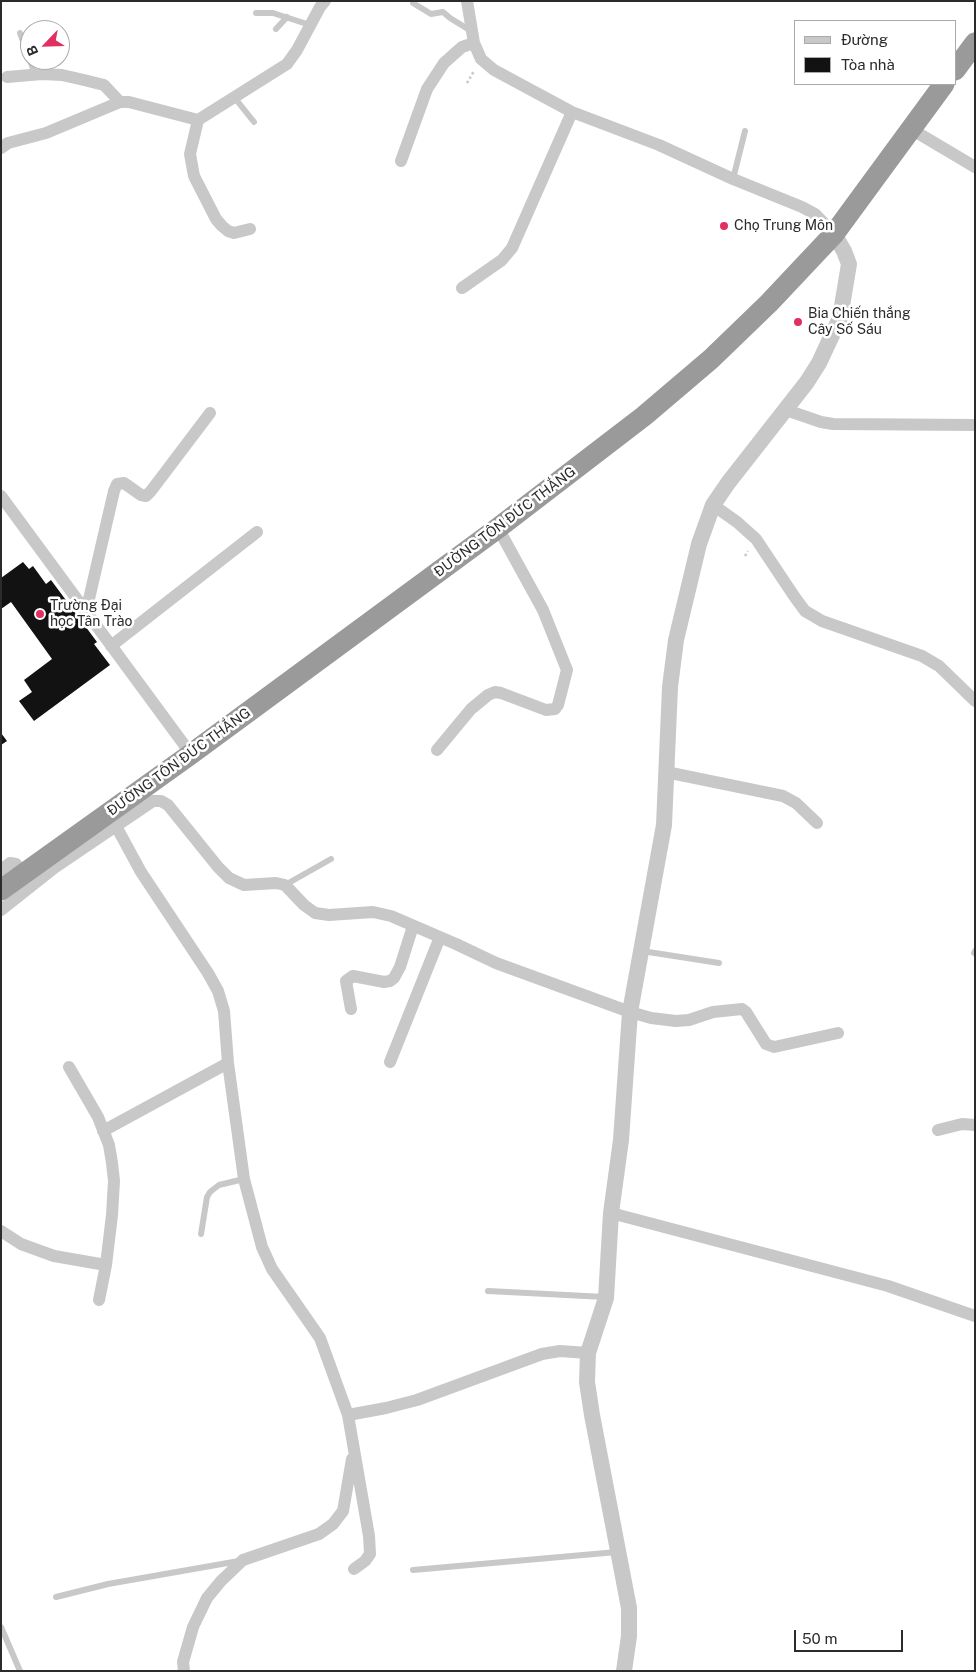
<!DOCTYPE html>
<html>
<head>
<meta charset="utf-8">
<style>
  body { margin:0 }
  #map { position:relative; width:976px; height:1672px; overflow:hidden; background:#fff; font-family:"Public Sans",sans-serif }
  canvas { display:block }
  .frame { position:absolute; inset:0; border:2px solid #2b2b2b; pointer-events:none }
  .legend { position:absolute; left:794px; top:20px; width:162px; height:65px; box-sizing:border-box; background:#fff; border:1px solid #aaa; margin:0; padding:6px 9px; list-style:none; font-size:15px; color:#2b2b2b }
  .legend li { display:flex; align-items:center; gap:10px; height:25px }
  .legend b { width:25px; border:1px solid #aaa }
  .north { position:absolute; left:20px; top:20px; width:50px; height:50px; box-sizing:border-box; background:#fff; border:1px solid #aaa; border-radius:50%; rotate:246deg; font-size:14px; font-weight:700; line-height:20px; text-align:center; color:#2b2b2b }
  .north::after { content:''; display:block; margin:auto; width:18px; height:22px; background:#e12f61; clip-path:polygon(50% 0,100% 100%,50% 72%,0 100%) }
  .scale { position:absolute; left:794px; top:1630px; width:109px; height:22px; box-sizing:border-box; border:2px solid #2b2b2b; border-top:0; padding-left:6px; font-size:15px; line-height:18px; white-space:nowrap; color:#2b2b2b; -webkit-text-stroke:4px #fff; paint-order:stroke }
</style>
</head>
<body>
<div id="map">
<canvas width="976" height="1672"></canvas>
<div class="frame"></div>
<ul class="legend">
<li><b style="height:6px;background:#c8c8c8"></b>Đường</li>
<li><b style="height:14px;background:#121212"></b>Tòa nhà</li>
</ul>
<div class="north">B</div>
<div class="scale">50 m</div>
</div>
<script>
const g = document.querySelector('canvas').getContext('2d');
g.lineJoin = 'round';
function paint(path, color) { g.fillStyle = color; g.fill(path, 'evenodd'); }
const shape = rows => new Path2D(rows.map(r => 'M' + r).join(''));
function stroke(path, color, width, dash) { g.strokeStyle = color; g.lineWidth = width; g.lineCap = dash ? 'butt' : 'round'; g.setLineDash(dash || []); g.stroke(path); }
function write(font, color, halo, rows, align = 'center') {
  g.font = font + ' "Public Sans",sans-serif'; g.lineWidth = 5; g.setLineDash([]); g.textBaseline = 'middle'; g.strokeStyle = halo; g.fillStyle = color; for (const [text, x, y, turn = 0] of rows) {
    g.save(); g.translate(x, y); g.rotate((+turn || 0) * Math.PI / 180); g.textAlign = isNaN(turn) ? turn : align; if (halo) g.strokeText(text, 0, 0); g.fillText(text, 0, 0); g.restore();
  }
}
paint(shape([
  [23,562,29,569,33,566,46,584,51,580,97,642,94,644,110,665,34,721,19,701,32,692,24,680,52,659,11,602,1,609,1,578],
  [1,733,7,741,1,745]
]), '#121212');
stroke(shape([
  [467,83,474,71],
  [745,556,748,551]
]), '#c8c8c8', 2.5, [2.5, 2.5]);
stroke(shape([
  [413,3,431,14,443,12,450,18,471,31],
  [256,13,273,13,310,25],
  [276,29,287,17],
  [20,33,35,74],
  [234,97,254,122],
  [733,179,745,131],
  [285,885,331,859],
  [642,951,719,963],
  [974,953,975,951],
  [201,1234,207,1197,210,1192,219,1185,244,1179],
  [488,1291,605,1297],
  [413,1570,617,1552],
  [56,1597,108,1584,239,1561],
  [1,1627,20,1671]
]), '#c8c8c8', 6);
stroke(shape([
  [467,1,474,43,481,59,494,70,572,112,659,145,733,179,802,207,815,214,834,234],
  [7,77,42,74,62,75,84,80,104,85,120,102],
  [911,129,975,167],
  [1,148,8,143,46,133,120,102,129,102,198,120],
  [401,161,427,89,444,63,462,47,474,43],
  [250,229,234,233,228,231,222,226,216,219,194,176,190,154,198,120,287,64,297,50,320,7,325,1],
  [462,288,502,260,512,248,572,112],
  [786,410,821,422,833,424,975,425],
  [1,496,191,754],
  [713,505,737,522,756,539,794,596,805,611,822,621,922,656,939,666,975,701],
  [86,612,114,491,117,484,124,483,141,495,146,496,151,491,210,413],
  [111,646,257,532],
  [437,750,471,709,488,695,495,692,501,693,546,710,555,709,558,705,567,670,543,610,498,528],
  [666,772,783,796,796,803,817,823],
  [116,826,141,872,208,973,218,991,224,1011,228,1063,244,1179,262,1247,272,1269,320,1338,348,1415,369,1536,370,1554,365,1561,354,1569],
  [1,870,10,863,16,864,27,879],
  [1,910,54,868,116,826,153,801,161,801,168,805,218,867,229,878,244,885,276,883,285,885,304,905,315,913,329,915,373,912,391,916,456,944,496,963,630,1012,651,1018,676,1021,689,1020,713,1012,742,1009,746,1012,766,1044,774,1047,838,1033],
  [351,1009,346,981,353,976,384,982,390,981,394,978,400,967,413,926],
  [390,1062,440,937],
  [69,1067,98,1117,109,1145,112,1163,114,1181,112,1215,106,1265,99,1300],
  [938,1130,962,1124,975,1125],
  [103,1131,228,1063],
  [611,1213,888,1286,975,1316],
  [1,1231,21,1244,54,1256,106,1265],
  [348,1415,386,1408,417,1400,542,1354,560,1351,588,1353],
  [184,1671,183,1662,193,1627,207,1598,221,1581,243,1560,319,1534,333,1524,343,1511,352,1459]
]), '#c8c8c8', 12);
stroke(shape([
  [624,1671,629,1636,629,1608,592,1415,587,1382,588,1353,606,1298,611,1213,621,1140,630,1012,664,825,670,687,676,640,699,544,713,505,728,483,807,382,819,363,840,318,849,264,844,251,834,234]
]), '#c8c8c8', 16);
stroke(shape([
  [955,70,975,43],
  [1,890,191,754,498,528,644,416,711,359,769,303,834,234,944,84]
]), '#9a9a9a', 21);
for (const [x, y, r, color] of [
  [724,226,5,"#e12f61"],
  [798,322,5,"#e12f61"],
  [40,614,5,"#e12f61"]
]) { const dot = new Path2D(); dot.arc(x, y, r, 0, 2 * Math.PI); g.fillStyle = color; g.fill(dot); stroke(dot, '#fff', 2); }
write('14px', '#2b2b2b', '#fff', [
  ["Chọ Trung Môn",734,226],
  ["Bia Chiến thắng",808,314],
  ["Cây Số Sáu",808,330],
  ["Trường Đại",50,606],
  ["học Tân Trào",50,622]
], 'left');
write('14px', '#2b2b2b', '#fff', [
  ["ĐƯỜNG TÔN ĐỨC THẮNG",505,522,-37],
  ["ĐƯỜNG TÔN ĐỨC THẮNG",179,762,-36]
]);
</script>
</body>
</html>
